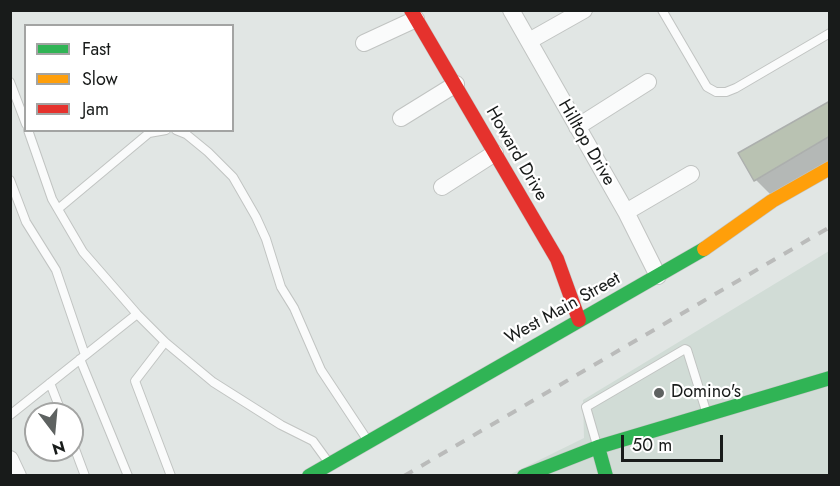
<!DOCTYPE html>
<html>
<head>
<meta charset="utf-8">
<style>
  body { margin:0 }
  #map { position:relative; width:840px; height:486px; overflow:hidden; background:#e1e6e4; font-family:Jost,sans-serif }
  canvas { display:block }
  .frame { position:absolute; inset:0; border:12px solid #181b1a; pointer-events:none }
  .legend { position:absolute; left:24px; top:24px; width:210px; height:108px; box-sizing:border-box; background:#fff; border:2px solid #a3a4a3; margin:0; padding:8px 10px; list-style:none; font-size:18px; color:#181b1a }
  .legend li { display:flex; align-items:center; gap:12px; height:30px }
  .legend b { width:30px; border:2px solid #a3a4a3 }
  .north { position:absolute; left:24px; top:402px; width:60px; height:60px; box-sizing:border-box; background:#fff; border:2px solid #a3a4a3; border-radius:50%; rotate:164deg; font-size:16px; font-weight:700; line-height:24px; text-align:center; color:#181b1a }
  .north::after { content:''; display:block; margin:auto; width:21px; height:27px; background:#5e6261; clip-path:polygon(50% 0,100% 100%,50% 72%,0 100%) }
  .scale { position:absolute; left:621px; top:435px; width:102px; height:27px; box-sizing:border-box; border:3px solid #181b1a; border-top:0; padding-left:8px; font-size:18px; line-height:21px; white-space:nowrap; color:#181b1a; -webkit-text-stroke:4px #fff; paint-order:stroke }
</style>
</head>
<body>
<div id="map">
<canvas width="840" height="486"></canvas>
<div class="frame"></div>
<ul class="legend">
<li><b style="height:8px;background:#30b455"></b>Fast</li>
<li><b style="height:8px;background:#ff9f0a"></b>Slow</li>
<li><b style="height:8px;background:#e5322d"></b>Jam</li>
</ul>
<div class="north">N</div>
<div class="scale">50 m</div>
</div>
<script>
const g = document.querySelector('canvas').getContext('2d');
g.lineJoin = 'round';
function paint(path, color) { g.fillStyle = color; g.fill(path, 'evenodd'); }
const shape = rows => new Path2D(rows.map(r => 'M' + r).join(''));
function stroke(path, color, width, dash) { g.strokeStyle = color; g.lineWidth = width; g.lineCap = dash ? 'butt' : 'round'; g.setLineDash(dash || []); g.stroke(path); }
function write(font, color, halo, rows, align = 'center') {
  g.font = font + ' Jost,sans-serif'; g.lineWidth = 4.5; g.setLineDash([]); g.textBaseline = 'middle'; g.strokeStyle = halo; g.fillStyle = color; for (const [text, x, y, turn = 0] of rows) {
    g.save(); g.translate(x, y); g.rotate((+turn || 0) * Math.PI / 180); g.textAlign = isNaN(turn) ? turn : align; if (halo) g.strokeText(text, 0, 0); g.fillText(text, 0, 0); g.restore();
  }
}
paint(shape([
  [829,251,829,475,507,476,584,438,583,400]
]), '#d1dcd6');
paint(shape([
  [830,103,830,162,772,196,756,180]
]), '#0003');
const building = shape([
  [830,101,830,136,754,181,738,153,830,101]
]);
paint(building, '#b9c2b2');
stroke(building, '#acafad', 1.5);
const lane = shape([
  [662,10,707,87,716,92,726,92,736,88,830,33],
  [10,82,26,124],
  [28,130,52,199,83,252,137,314,165,342,213,382,281,425,313,441,329,463],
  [176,130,186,134,208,152,233,177,256,217,266,239,281,287,294,308,321,370,368,441],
  [10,180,26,222,56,270,85,355],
  [58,209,149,133,166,130],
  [165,342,135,381,171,476],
  [80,359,128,476],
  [50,383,62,414],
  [10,415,137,314],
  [72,441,85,476],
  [597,445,586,407,685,349,687,350,707,414]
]);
const street = shape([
  [511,10,626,212,658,276],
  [529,41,584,10],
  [364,43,416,19],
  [401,118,456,84],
  [577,127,648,82],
  [442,187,495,153],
  [626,212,691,174],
  [10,459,18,476]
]);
const fast = shape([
  [598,447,606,476],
  [309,476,704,249],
  [524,476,598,447,830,378]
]);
const slow = shape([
  [704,249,772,201,830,168]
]);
const jam = shape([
  [411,10,557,259,579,320]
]);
stroke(lane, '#c1c4c2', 10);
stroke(street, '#c1c4c2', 18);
stroke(fast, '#c1c4c2', 15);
stroke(slow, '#c1c4c2', 15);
stroke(jam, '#c1c4c2', 15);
stroke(lane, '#fafbfb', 8);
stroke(street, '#fafbfb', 16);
stroke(fast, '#30b455', 14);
stroke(slow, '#ff9f0a', 14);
stroke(jam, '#e5322d', 14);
stroke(shape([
  [404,476,830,227]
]), '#babbba', 4, [10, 10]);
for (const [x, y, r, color] of [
  [659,393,6,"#5e6261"]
]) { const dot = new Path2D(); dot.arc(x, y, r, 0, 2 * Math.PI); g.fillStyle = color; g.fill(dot); stroke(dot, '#fff', 2); }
write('18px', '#181b1a', '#fff', [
  ["Hilltop Drive",586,143,60],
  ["Howard Drive",516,154,60],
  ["West Main Street",563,309,-29]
]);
write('18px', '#181b1a', '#fff', [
  ["Domino's",671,393]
], 'left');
</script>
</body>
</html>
